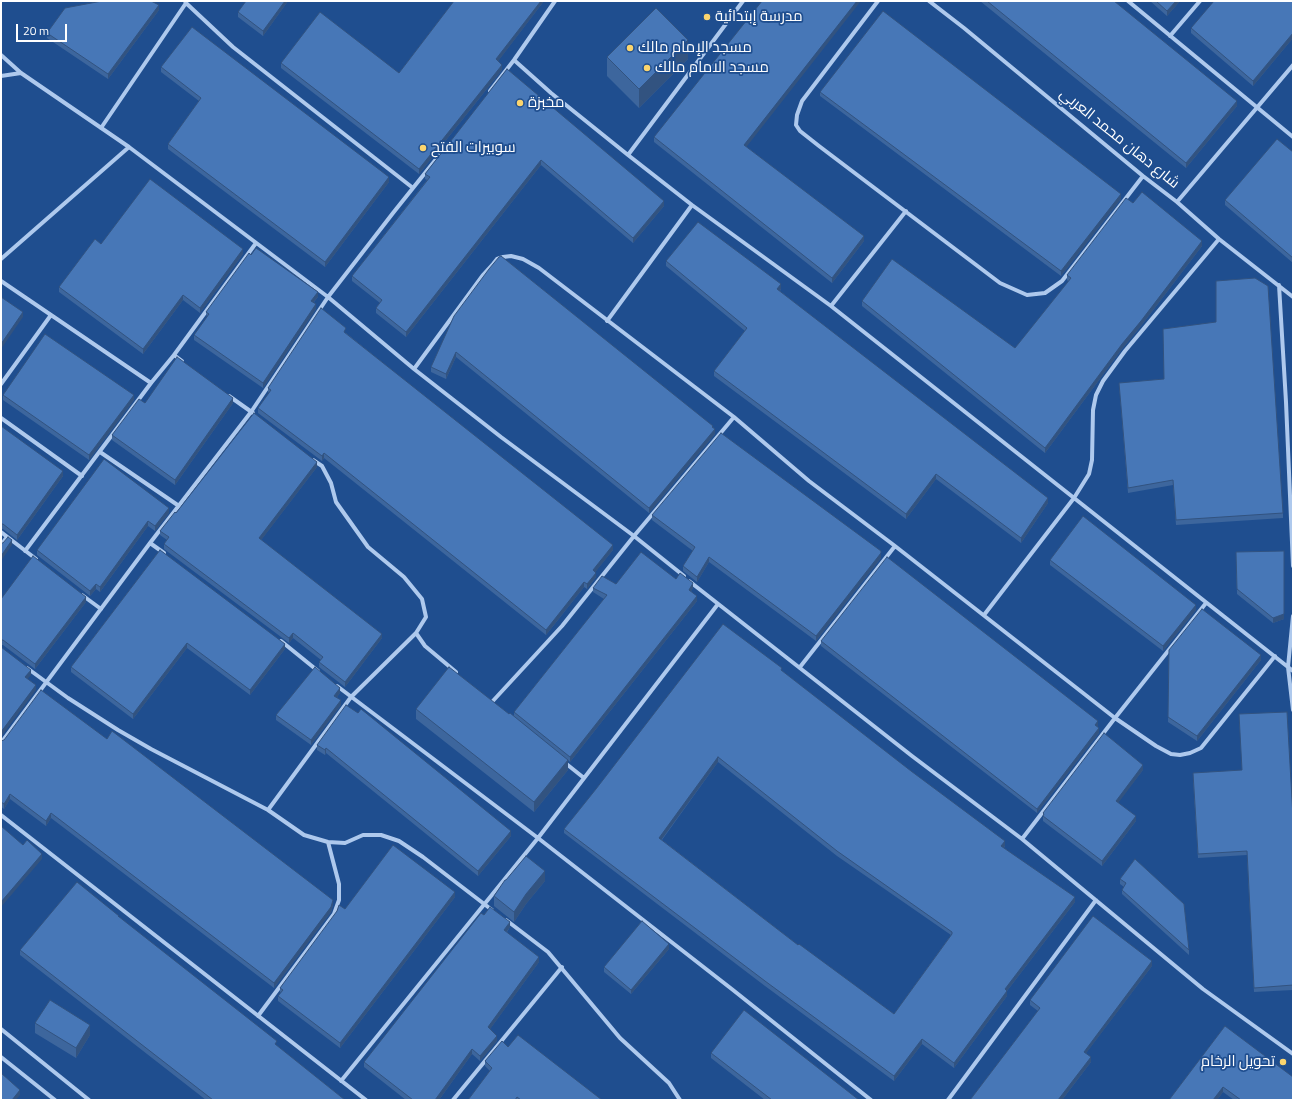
<!DOCTYPE html>
<html>
<head>
<meta charset="utf-8">
<style>
  body { margin:0 }
  #map { position:relative; width:1294px; height:1101px; overflow:hidden; background:#1f4e8f; font-family:"Titillium Web",sans-serif }
  canvas { display:block }
  .frame { position:absolute; inset:0; border:2px solid #fff; pointer-events:none }
  .scale { position:absolute; left:16px; top:24px; width:51px; height:18px; box-sizing:border-box; border:2px solid #fff; border-top:0; padding-left:5px; font-size:12px; line-height:14px; white-space:nowrap; color:#fff; -webkit-text-stroke:3px #1f4e8f; paint-order:stroke }
</style>
</head>
<body>
<div id="map">
<canvas width="1294" height="1101"></canvas>
<div class="frame"></div>
<div class="scale">20 m</div>
</div>
<script>
const g = document.querySelector('canvas').getContext('2d');
g.lineJoin = 'round';
const shape = rows => new Path2D(rows.map(r => 'M' + r).join(''));
function stroke(path, color, width, dash) { g.strokeStyle = color; g.lineWidth = width; g.lineCap = dash ? 'butt' : 'round'; g.setLineDash(dash || []); g.stroke(path); }
function paint(path, color) { g.fillStyle = color; g.fill(path, 'evenodd'); }
function write(font, color, halo, rows, align = 'center') {
  g.font = font + ' "Titillium Web",Cairo,sans-serif'; g.lineWidth = 3.5; g.setLineDash([]); g.textBaseline = 'middle'; g.strokeStyle = halo; g.fillStyle = color; for (const [text, x, y, turn = 0] of rows) {
    g.save(); g.translate(x, y); g.rotate((+turn || 0) * Math.PI / 180); g.textAlign = isNaN(turn) ? turn : align; if (halo) g.strokeText(text, 0, 0); g.fillText(text, 0, 0); g.restore();
  }
}
stroke(shape([
  [878,1,802,101,797,115,796,125,800,131,819,146,1000,283,1027,295,1045,293,1062,281,1143,176],
  [929,1,964,28,1143,176,1177,202,1219,239,1293,297],
  [1128,1,1293,137],
  [186,3,233,47,413,188],
  [1170,36,1200,1],
  [1,55,21,73,129,147,328,297,414,369,501,437,634,536,684,576],
  [514,60,551,93,628,155,692,205,831,306,1293,671],
  [1,76,21,73],
  [490,91,514,60,555,1],
  [101,128,186,3,185,1],
  [628,155,743,1],
  [1177,202,1293,65],
  [1,259,129,147],
  [1,281,151,383,174,355,182,361],
  [1279,285,1286,402,1293,566],
  [831,306,906,211],
  [607,321,692,205],
  [174,355,256,243],
  [414,369,483,275,493,264,497,259,503,257,511,256,523,259,539,268,734,417,809,481,895,546,1115,718,1156,746,1171,754,1180,755,1190,753,1201,748,1275,656],
  [1,384,51,315],
  [229,396,253,413],
  [1,418,82,476],
  [100,452,179,506],
  [313,460,322,466,331,483,336,502,368,547,404,577,422,599,426,617,416,633],
  [1,532,36,559],
  [150,543,164,553],
  [1,545,7,537],
  [25,551,151,383],
  [689,581,912,756,1022,839,1203,989,1293,1054],
  [82,595,101,609],
  [984,615,1074,498,1089,474,1092,460,1093,410,1096,395,1103,381,1125,351,1219,239],
  [1293,616,1288,667,1293,710],
  [281,641,318,671],
  [800,667,895,546],
  [27,668,68,698,118,730,151,749,268,810,304,835,328,842,345,843,363,835,381,835,399,841,423,857,492,910],
  [337,686,538,838,733,990,871,1100],
  [491,703,562,626,634,536,734,417],
  [1,743,150,543,251,412,328,297,393,213,441,153],
  [564,762,584,778],
  [268,810,351,697,416,633,425,646,456,672],
  [1,815,366,1100],
  [1022,839,1115,718,1206,603],
  [506,920,548,952,620,1038,669,1083,680,1100],
  [258,1016,334,914,339,900,339,884,328,842],
  [1,1029,89,1100],
  [1,1057,55,1100],
  [341,1081,538,838,718,604],
  [453,1100,562,967],
  [948,1100,1096,900]
]), '#aec9ed', 4);
paint(shape([
  [288,1,263,36,238,17,238,12],
  [454,1,544,1,498,61,502,70,419,174,281,68,281,63,399,73],
  [980,1,1114,1,1237,106,1186,168],
  [1150,1,1180,1,1167,16],
  [1293,1,1293,38,1253,86,1191,33,1191,28],
  [159,10,108,79,47,38,47,33],
  [607,57,688,59,639,108,607,76],
  [161,67,389,182,325,267,168,149,168,144,199,101,161,72],
  [507,69,664,206,633,243,541,165,406,337,376,313,376,308,380,303,352,281,352,276,427,180,425,179,425,174],
  [820,92,1121,199,1061,276,820,96],
  [654,137,747,147,864,241,832,283,654,142],
  [1293,152,1293,263,1225,205,1225,200],
  [1133,203,1202,246,1141,326,1122,349,1045,453,862,306,862,301,1015,348,1069,282,1067,280,1067,275],
  [101,244,243,254,200,313,183,300,143,354,59,292,59,287],
  [501,256,713,427,715,434,649,513,456,357,446,379,431,372,431,367],
  [666,261,781,289,780,291,1048,503,1021,543,936,479,906,519,714,376,714,371,745,331,666,266],
  [318,297,314,302,316,309,263,388,194,340,194,335,207,318,206,312],
  [346,333,613,550,595,572,596,577,587,589,584,587,546,635,324,458,322,461,258,413,258,408,269,393,268,392,268,388],
  [1119,383,1283,513,1283,518,1176,525,1173,485,1128,493],
  [3,395,134,400,89,460,3,400],
  [145,403,233,403,175,485,112,440,112,435],
  [1,426,63,476,17,540,3,529,1,529],
  [317,467,261,540,382,638,345,687,319,667,319,662,321,660,293,638,289,643,164,549,164,544,167,540,160,535,160,531,176,513],
  [169,513,155,531,148,526,100,592,96,589,90,596,37,555,37,550],
  [652,515,881,558,816,641,709,562,697,582,683,571,683,566,693,551,652,520],
  [160,550,285,649,250,695,187,648,133,719,71,672,71,667],
  [1236,552,1284,619,1273,623,1237,594],
  [1050,560,1196,610,1163,651,1050,565],
  [676,579,693,588,691,591,697,601,570,762,568,760,568,770,534,812,416,719,416,709,509,714,514,716,514,712,604,599,593,592,593,588,616,584],
  [1,599,86,602,35,669,3,645,1,645],
  [821,641,1098,726,1097,727,1099,733,1037,813,821,646],
  [1169,650,1261,660,1197,741,1168,722],
  [782,671,1005,846,1004,848,1075,902,1007,991,1007,996,954,1068,922,1044,894,1081,765,986,564,833,564,829],
  [718,762,837,856,951,935,894,1014,798,945,662,840],
  [340,693,337,697,341,705,311,745,276,720,276,715],
  [358,713,511,836,478,876,326,753,325,755,317,750,317,745],
  [107,739,333,905,331,912,274,988,51,818,46,826,10,799,4,809,1,807,1,741],
  [1143,770,1118,802,1136,821,1102,866,1043,821,1043,813],
  [1193,778,1293,817,1293,990,1254,992,1247,855,1198,858],
  [1135,859,1189,950,1189,955,1122,894,1122,890,1124,887,1120,884,1120,879],
  [506,880,545,881,526,904,514,922,494,906,494,896],
  [455,897,340,1048,278,1001,278,996,281,993,280,992,280,988,345,909],
  [484,915,510,927,507,932,539,962,490,1029,497,1041,480,1061,472,1054,439,1100,406,1100,364,1067,364,1062],
  [119,917,277,1046,345,1100,206,1100,20,955,20,950],
  [669,949,631,994,604,972,604,967],
  [1152,966,1086,1053,1091,1062,1062,1100,970,1100,1038,1011,1030,1005,1030,1000],
  [35,1023,90,1035,76,1058,35,1033],
  [1225,1026,1293,1100,1234,1100,1223,1092,1217,1100,1169,1100],
  [508,1047,602,1100,468,1100,490,1071,485,1066,485,1061],
  [711,1053,859,1100,765,1100,711,1058]
]), '#3d669d');
paint(shape([
  [285,1,288,1,263,36,263,31],
  [541,1,544,1,496,64,496,59],
  [857,1,861,1,744,150,744,145],
  [1176,1,1180,1,1167,16,1167,11],
  [159,5,159,10,108,79,108,74],
  [1293,33,1293,38,1253,86,1253,81],
  [688,40,688,59,639,108,639,89],
  [502,65,502,70,419,174,419,169],
  [1237,101,1237,106,1186,168,1186,163],
  [541,160,541,165,406,337,406,332],
  [389,177,389,182,325,267,325,262],
  [1121,194,1121,199,1061,276,1061,271],
  [664,201,664,206,633,243,633,238],
  [864,236,864,241,832,283,832,278],
  [1202,241,1202,246,1141,326,1122,349,1045,453,1045,448,1122,344],
  [243,249,243,254,200,313,200,308],
  [781,284,781,289,777,294,777,289],
  [318,292,318,297,311,305,311,301],
  [183,295,183,300,143,354,143,349],
  [316,304,316,309,263,388,263,383],
  [23,312,23,317,1,349,1,344],
  [456,352,456,357,446,379,446,374],
  [134,395,134,400,89,460,89,455],
  [233,398,233,403,175,485,175,480],
  [715,429,715,434,649,513,649,508],
  [324,453,324,458,322,461,322,456],
  [317,462,317,467,259,543,259,538],
  [63,471,63,476,17,540,17,535],
  [936,474,936,479,906,519,906,514],
  [1048,498,1048,503,1021,543,1021,538],
  [169,508,169,513,155,531,155,526],
  [148,521,148,526,100,592,100,587],
  [2,532,2,537,1,539,1,534],
  [12,540,12,545,1,561,1,556],
  [613,545,613,550,593,575,593,570],
  [881,553,881,558,816,641,816,636],
  [709,557,709,562,697,582,697,577],
  [596,573,596,577,587,589,587,584],
  [584,582,584,587,546,635,546,630],
  [693,583,693,588,689,595,689,590],
  [96,584,96,589,90,596,90,591],
  [697,596,697,601,570,762,570,757],
  [86,597,86,602,35,669,35,664],
  [1196,605,1196,610,1163,651,1163,646],
  [1284,614,1284,619,1273,623,1273,618],
  [293,633,293,638,289,643,289,638],
  [382,634,382,638,345,687,345,682],
  [187,643,187,648,133,719,133,714],
  [285,644,285,649,250,695,250,690],
  [1261,655,1261,660,1197,741,1197,736],
  [31,670,31,675,25,682,25,677],
  [36,685,36,690,1,737,1,732],
  [340,688,340,693,334,701,334,696],
  [341,700,341,705,311,745,311,740],
  [1098,721,1098,726,1095,730,1095,725],
  [1099,728,1099,733,1037,813,1037,809],
  [326,748,326,753,325,755,325,750],
  [718,757,718,762,659,843,659,838],
  [568,760,568,770,534,812,534,802],
  [1143,765,1143,770,1116,806,1116,801],
  [10,794,10,799,4,809,4,804],
  [51,813,51,818,46,826,46,821],
  [1136,816,1136,821,1102,866,1102,861],
  [511,831,511,836,478,876,478,871],
  [1005,841,1005,846,1001,851,1001,846],
  [42,854,42,859,1,907,1,902],
  [545,871,545,881,526,904,514,922,514,912,526,894],
  [455,892,455,897,340,1048,340,1043],
  [1075,897,1075,902,1007,991,1007,996,954,1068,954,1063,1005,989],
  [333,900,333,905,331,912,274,988,274,983],
  [510,922,510,927,504,935,504,930],
  [669,944,669,949,631,994,631,990],
  [539,957,539,962,488,1032,488,1027],
  [1152,961,1152,966,1084,1056,1084,1052],
  [90,1025,90,1035,76,1058,76,1048],
  [497,1036,497,1041,480,1061,480,1056],
  [922,1039,922,1044,894,1081,894,1076],
  [472,1049,472,1054,439,1100,435,1100],
  [1091,1057,1091,1062,1062,1100,1058,1100],
  [1223,1087,1223,1092,1217,1100,1213,1100],
  [20,1090,20,1095,16,1100,12,1100]
]), '#325380');
const building = shape([
  [102,1,151,1,159,5,108,74,47,33,65,8,102,1],
  [246,1,285,1,263,31,238,12,246,1],
  [454,1,541,1,496,59,502,65,419,169,281,63,320,12,399,73,454,1],
  [762,1,857,1,744,145,864,236,832,278,654,137,762,1],
  [987,1,1114,1,1237,101,1186,163,987,1],
  [1156,1,1176,1,1167,11,1156,1],
  [1214,1,1293,1,1293,33,1253,81,1191,28,1214,1],
  [656,8,688,40,639,89,607,57,656,8],
  [883,11,1121,194,1061,271,820,92,883,11],
  [192,27,389,177,325,262,168,144,201,98,161,67,192,27],
  [507,69,664,201,633,238,541,160,406,332,376,308,382,300,352,276,430,177,425,174,507,69],
  [1277,139,1293,152,1293,258,1225,200,1277,139],
  [150,179,243,249,200,308,183,295,143,349,59,287,95,239,101,244,150,179],
  [1142,192,1202,241,1141,321,1122,344,1045,448,862,301,892,259,1015,348,1071,278,1067,275,1126,198,1133,203,1142,192],
  [698,222,781,284,777,289,1048,498,1021,538,936,474,906,514,714,371,747,328,666,261,698,222],
  [256,248,318,292,311,301,316,304,263,383,194,335,209,314,206,312,249,253,251,255,256,248],
  [501,256,713,426,712,427,715,429,649,508,456,352,446,374,431,367,454,316,489,269,499,257,501,256],
  [1255,278,1268,286,1283,513,1176,520,1173,480,1128,488,1119,383,1164,379,1163,329,1216,322,1216,281,1255,278],
  [1,297,23,312,1,344,1,297],
  [321,308,346,328,344,332,613,545,593,570,596,573,587,584,584,582,546,630,324,453,322,456,258,408,271,390,268,388,321,308],
  [45,334,134,395,89,455,3,395,45,334],
  [177,357,233,398,175,480,112,435,139,399,145,403,177,357],
  [254,413,317,462,259,538,382,634,345,682,319,662,323,657,293,633,289,638,164,544,169,537,160,531,175,512,176,513,254,413],
  [1,426,63,471,17,535,3,524,1,524,1,426],
  [721,433,881,551,881,553,816,636,709,557,697,577,683,566,695,547,652,515,721,433],
  [104,459,169,508,155,526,148,521,100,587,96,584,90,591,37,550,104,459],
  [1083,516,1196,605,1163,646,1050,560,1083,516],
  [8,537,12,540,1,556,1,543,3,543,8,537],
  [160,550,285,644,250,690,187,643,133,714,71,667,160,550],
  [1284,551,1284,614,1273,618,1237,589,1236,552,1284,551],
  [641,552,676,579,680,573,693,583,689,590,697,596,570,757,514,712,607,595,593,588,602,576,616,584,641,552],
  [33,556,86,597,35,664,3,640,1,640,1,599,33,556],
  [887,557,1098,721,1095,725,1099,728,1037,809,821,641,887,557],
  [1202,609,1261,655,1197,736,1168,717,1169,650,1202,609],
  [723,624,782,668,781,670,911,771,1005,841,1001,846,1075,897,1005,989,1007,991,954,1063,922,1039,894,1076,765,981,564,829,596,789,723,624],
  [718,757,837,851,952,932,952,934,894,1014,799,944,798,945,659,838,718,757],
  [1,647,31,670,25,677,36,685,1,732,1,647],
  [315,667,340,688,334,696,341,700,311,740,276,715,315,667],
  [449,667,509,714,510,713,568,760,534,802,416,709,449,667],
  [41,690,107,739,112,731,333,900,331,907,274,983,51,813,46,821,10,794,4,804,1,802,1,741,4,740,41,690],
  [346,705,358,713,361,709,511,831,478,871,326,748,325,750,317,745,346,705],
  [1287,712,1293,817,1293,985,1254,988,1247,851,1198,854,1193,773,1242,770,1239,714,1287,712],
  [1104,733,1143,765,1116,801,1136,816,1102,861,1043,816,1044,814,1043,813,1104,733],
  [1,826,23,845,27,840,42,854,1,902,1,826],
  [393,845,455,892,340,1043,278,996,283,990,280,988,337,911,339,905,345,909,393,845],
  [526,856,545,871,526,894,514,912,494,896,505,880,506,880,526,856],
  [1135,859,1184,904,1189,950,1122,890,1126,883,1120,879,1135,859],
  [77,882,119,916,118,916,277,1041,275,1044,345,1100,213,1100,20,950,77,882],
  [490,907,510,922,504,930,539,957,488,1027,497,1036,480,1056,472,1049,435,1100,413,1100,364,1062,481,913,484,915,490,907],
  [1093,916,1152,961,1084,1052,1091,1057,1058,1100,970,1100,1040,1008,1030,1000,1093,916],
  [642,921,669,944,631,990,604,967,642,921],
  [50,1000,90,1025,76,1048,35,1023,50,1000],
  [744,1010,859,1100,772,1100,711,1053,744,1010],
  [1225,1026,1293,1077,1293,1100,1241,1100,1223,1087,1213,1100,1169,1100,1225,1026],
  [518,1035,602,1100,521,1100,517,1097,515,1100,468,1100,492,1068,485,1061,502,1041,508,1047,518,1035],
  [1,1073,20,1090,12,1100,1,1100,1,1073]
]);
paint(building, '#4777b7');
stroke(building, '#325380', 1);
for (const [x, y, r, color] of [
  [707,17,4,"#fbd56e"],
  [630,48,4,"#fbd56e"],
  [647,68,4,"#fbd56e"],
  [520,103,4,"#fbd56e"],
  [423,148,4,"#fbd56e"],
  [1283,1062,4,"#fbd56e"]
]) { const dot = new Path2D(); dot.arc(x, y, r, 0, 2 * Math.PI); g.fillStyle = color; g.fill(dot); stroke(dot, '#1f4e8f', 1.5); }
write('15px', '#fff', '#1f4e8f', [
  ["مدرسة إبتدائية",715,17],
  ["مسجد الإمام مالك",638,48],
  ["مسجد الامام مالك",655,68],
  ["مخبزة",528,103],
  ["سوبيرات الفتح",431,148],
  ["تحويل الرخام",1275,1062,"right"]
], 'left');
write('15px', '#fff', '#1f4e8f', [
  ["شارع دهان محمد العربي",1119,139,39]
]);
</script>
</body>
</html>
